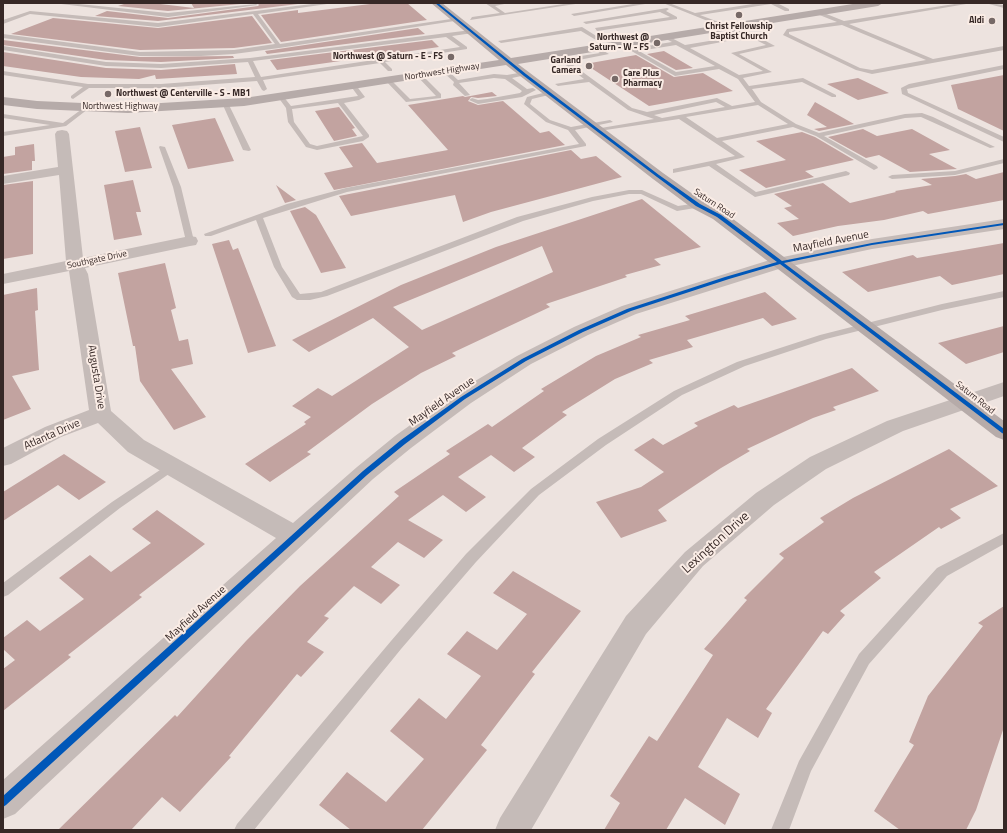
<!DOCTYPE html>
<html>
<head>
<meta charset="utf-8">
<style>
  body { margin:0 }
  #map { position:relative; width:1007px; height:833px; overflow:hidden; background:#ede3df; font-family:"Titillium Web",sans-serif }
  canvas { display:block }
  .frame { position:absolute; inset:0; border:4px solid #362826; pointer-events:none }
</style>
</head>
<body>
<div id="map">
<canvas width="1007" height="833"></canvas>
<div class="frame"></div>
</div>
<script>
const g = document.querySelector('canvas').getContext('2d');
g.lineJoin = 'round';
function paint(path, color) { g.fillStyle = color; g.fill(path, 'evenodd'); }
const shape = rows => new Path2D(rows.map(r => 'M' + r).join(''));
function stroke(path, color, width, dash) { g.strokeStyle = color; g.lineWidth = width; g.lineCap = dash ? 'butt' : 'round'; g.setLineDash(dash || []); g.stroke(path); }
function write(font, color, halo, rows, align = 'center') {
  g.font = font + ' "Titillium Web",sans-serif'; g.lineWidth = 4; g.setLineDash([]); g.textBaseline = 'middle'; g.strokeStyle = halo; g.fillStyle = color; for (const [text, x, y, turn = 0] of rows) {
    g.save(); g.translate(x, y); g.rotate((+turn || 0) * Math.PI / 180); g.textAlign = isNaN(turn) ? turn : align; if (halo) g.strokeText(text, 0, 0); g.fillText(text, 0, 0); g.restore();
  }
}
paint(shape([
  [127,3,152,3,194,8,191,3,251,3,168,11,118,6],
  [257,3,298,4,158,21,95,16,107,11,168,18,258,6,259,5],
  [378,3,407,3,427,20,281,42,261,15,298,10,298,13],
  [252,16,272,43,234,48,140,50,11,34,53,18,158,28],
  [418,28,425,34,267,54,265,51],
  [3,40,140,57,233,56,234,58,161,62,106,60,3,45],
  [432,40,439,47,277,70,270,60],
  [664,51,693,68,676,70,647,54],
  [3,52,106,68,161,70,235,64,237,74,156,79,155,75,139,79,81,77,3,66],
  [636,55,674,77,703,73,733,91,649,106,585,64],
  [1004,75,1004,131,958,109,951,85],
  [858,78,889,93,858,100,827,84],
  [492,92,497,96,478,98,471,97,468,101,478,105,503,101,540,133,549,131,565,145,334,190,324,173,353,167,339,147,362,143,377,163,448,150,408,105,463,96,465,97],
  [815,102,854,124,819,131,814,129,827,127,807,115],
  [339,107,355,128,352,129,357,136,334,141,315,111],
  [215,118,234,161,188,169,172,125],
  [140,127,152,168,125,172,115,131],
  [863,129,877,136,912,129,950,150,929,154,957,169,910,172,879,155,866,158,828,137],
  [802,132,815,137,854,160,805,171,814,177,766,188,739,170,786,160,756,141],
  [34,144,35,161,32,161,32,170,3,174,3,157,15,155,15,147],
  [571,150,581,159,596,156,622,177,491,212,463,222,455,195,351,216,339,196],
  [1004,172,1004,200,928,214,923,211,884,220,838,226,793,236,777,223,799,219,784,208,792,206,774,194,823,183,850,203,896,192,895,191,932,185,921,179,955,176,966,174,976,179],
  [133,180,141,212,136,212,142,235,114,240,104,185],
  [33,181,33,254,3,259,3,185],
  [276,185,296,200,285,203],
  [642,199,701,247,654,259,661,265,625,275,627,277,546,304,550,307,452,353,456,356,421,373,372,404,307,452,311,454,270,482,245,464,306,424,304,422,311,417,292,406,318,388,332,396,409,347,373,318,309,352,292,340,401,285,496,247],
  [542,246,553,272,422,330,393,307],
  [305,207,316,215,346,268,321,273,290,211],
  [229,240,233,250,238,248,276,346,248,353,212,244],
  [1004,243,1004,274,952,285,940,276,868,292,842,272,913,255,917,258],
  [165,263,176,308,171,310,179,341,188,339,193,364,171,369,206,417,174,430,140,381,135,346,133,346,118,273],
  [37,288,38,310,35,311,39,370,12,376,31,409,3,420,3,295],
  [765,292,797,319,772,326,763,318,687,340,693,347,649,360,653,363,615,379,562,412,567,415,522,448,535,457,514,472,491,455,458,477,486,497,466,512,443,495,408,520,443,540,424,558,398,542,371,567,400,585,381,604,354,586,324,616,329,618,307,642,324,652,301,677,297,674,229,756,231,757,180,812,162,797,131,830,58,830,175,715,177,717,246,641,300,586,399,496,394,492,450,454,446,451,488,424,492,427,544,391,541,389,596,356,641,337,638,335,690,320,685,316],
  [1004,326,1004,352,966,364,938,343],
  [852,368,879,391,833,407,836,410,813,418,747,449,750,451,721,468,658,510,667,521,621,538,596,502,641,487,664,472,634,450,653,438,663,445,698,426,694,423,734,405,738,408],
  [949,449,998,486,950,509,961,518,941,529,939,527,874,572,881,578,840,611,845,615,828,634,823,631,766,709,772,713,758,738,727,718,698,767,740,794,725,825,685,798,666,830,604,830,620,803,610,796,649,736,657,741,713,655,704,649,747,600,744,598,784,558,779,554,824,522,820,518,853,498],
  [64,454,106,482,79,500,58,485,3,521,3,492],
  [157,510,205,544,139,595,142,597,68,655,71,657,3,711,3,669,15,660,3,649,3,638,27,620,40,631,84,599,59,578,90,555,111,572,151,543,132,529],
  [513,571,581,611,532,672,535,674,481,745,487,750,422,830,351,830,319,805,347,772,386,802,424,759,390,731,419,698,446,719,481,676,447,654,467,631,497,650,527,614,493,593],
  [1004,606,1004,727,976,810,966,830,900,830,874,811,914,745,909,742,928,696,983,626,978,623]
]), '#c2a3a0');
paint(shape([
  [53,3,69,3,168,13,256,4,258,5,168,17,53,3],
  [320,3,334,3,258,14,280,44,458,18,461,20,279,48,234,54,201,56,140,56,3,38,3,34,140,52,234,50,275,44,253,14,158,27,30,14,3,24,3,20,30,11,158,23,320,3],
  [485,3,509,3,495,6,505,13,570,3,582,3,470,20,472,17,500,13,485,3],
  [639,3,651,3,574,16,571,14,639,3],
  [663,3,669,3,695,13,759,3,777,3,789,9,789,11,785,11,771,4,700,15,729,26,742,32,744,35,762,39,775,46,739,54,772,72,743,78,749,86,803,78,836,95,836,97,832,97,802,82,752,89,761,102,796,124,819,133,905,114,922,113,933,117,995,147,990,148,921,117,905,118,824,136,877,166,878,168,874,170,816,136,793,127,722,141,745,157,716,164,756,192,846,171,850,173,849,175,755,197,709,166,673,173,673,169,735,156,679,119,599,131,598,130,601,128,654,119,628,110,589,82,558,86,555,84,584,79,562,62,568,58,600,53,593,49,595,46,609,54,569,62,632,108,647,112,717,98,732,106,755,102,738,79,719,69,675,76,621,45,623,42,635,48,672,42,664,38,666,35,685,45,739,36,725,28,663,3],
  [743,38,758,41,766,45,731,53,763,71,739,75,690,48,743,38],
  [676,45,715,66,676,72,639,51,676,45],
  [716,102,725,107,662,118,654,115,716,102],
  [758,105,788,124,717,138,686,117,758,105],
  [961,3,972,3,849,24,933,59,1004,46,1004,50,872,74,856,70,783,35,787,29,837,22,817,14,819,11,844,21,961,3],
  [842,25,926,60,872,70,860,68,789,34,789,32,842,25],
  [989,3,1004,5,1004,8,989,4,989,3],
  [667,8,669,9,666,11,677,17,677,19,597,31,595,28,670,17,660,12,586,24,583,22,667,8],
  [582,27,601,39,596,40,581,31,501,43,498,41,582,27],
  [471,30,473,33,452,36,467,47,467,49,385,62,392,69,392,71,388,71,380,63,263,80,267,89,264,91,262,90,257,81,161,88,89,88,73,99,71,98,71,96,83,87,3,75,3,71,88,84,161,84,255,77,248,62,161,68,106,66,3,50,3,46,106,62,161,64,250,58,471,30],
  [446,37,460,47,261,77,253,61,446,37],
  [1004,65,1004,69,907,89,908,93,1004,137,1004,142,902,94,901,88,909,84,1004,65],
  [443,70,447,70,458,80,494,74,507,75,524,72,526,73,526,75,512,78,527,89,533,88,536,90,522,97,478,104,469,100,472,98,478,100,487,99,520,93,522,91,505,79,494,78,459,83,470,95,465,96,453,85,454,82,443,72,443,70],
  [417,74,421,74,441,94,441,98,406,102,385,80,390,79,410,99,436,96,417,76,417,74],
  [351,84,355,84,365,97,359,100,344,103,369,135,369,137,363,141,317,150,306,147,288,122,286,108,278,97,279,96,283,96,291,106,358,96,350,85,351,84],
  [338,103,363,136,317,146,310,144,294,122,292,109,338,103],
  [551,91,553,92,553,94,532,99,530,104,550,120,571,127,610,120,613,122,575,130,586,144,586,146,347,192,263,218,282,267,300,294,321,292,517,217,592,197,629,190,642,190,678,206,698,203,702,205,701,207,677,211,641,194,629,194,593,201,523,221,327,296,310,300,297,300,292,297,274,267,256,220,211,236,205,236,204,234,287,204,346,188,579,144,568,130,546,122,524,104,527,97,551,91],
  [225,101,228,103,251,150,249,151,243,150,222,103,225,101],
  [86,106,89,108,88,109,66,126,3,136,3,132,50,125,3,118,3,114,63,123,86,106],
  [160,146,165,147,181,187,194,241,193,243,187,243,186,241,173,187,159,147,160,146],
  [1004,159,1004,163,955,175,892,179,888,177,892,175,955,171,1004,159],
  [1004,291,1004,297,942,310,826,339,745,366,682,395,606,445,539,495,476,562,401,649,254,830,234,830,237,824,391,641,466,554,531,489,598,439,674,391,737,362,820,335,942,304,1004,291],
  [172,462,176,463,178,466,176,469,120,508,8,595,3,597,3,583,112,502,172,462],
  [1004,533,1004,544,947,576,869,664,811,771,789,830,771,830,799,761,859,654,937,568,1004,533]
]), '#c5bbb8');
paint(shape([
  [62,130,67,131,69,134,83,258,190,236,196,237,198,241,196,245,190,246,85,268,88,274,111,411,144,440,293,523,357,467,395,436,455,393,517,356,574,327,622,306,773,259,872,239,1004,219,1004,229,872,249,782,268,636,314,588,335,531,364,471,403,411,448,373,479,15,814,3,819,3,780,276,538,128,452,98,423,61,437,11,464,3,466,3,448,45,427,89,410,69,271,3,284,3,274,66,261,59,175,3,184,3,176,58,167,55,134,57,131,62,130],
  [1004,382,1004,396,903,431,826,469,774,505,703,566,646,634,531,830,495,830,500,818,626,616,685,552,756,493,810,457,887,421,1004,382]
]), '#c5bbb8');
paint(shape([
  [431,3,442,3,511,58,859,3,883,3,878,6,518,64,663,173,704,202,725,213,1004,421,1004,440,996,437,713,219,692,208,653,179,506,65,244,106,128,113,37,109,3,105,3,97,37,101,128,105,244,98,499,60,431,3]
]), '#b6aba9');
paint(shape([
  [435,3,438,3,526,74,659,175,700,204,721,215,782,261,872,243,1004,223,1004,225,872,245,784,263,1004,429,1004,434,1002,433,780,264,729,279,631,311,583,332,526,361,465,399,405,444,367,475,6,805,3,807,3,796,363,471,401,440,461,397,522,359,579,330,627,309,725,277,777,262,717,217,696,206,657,177,524,76,435,3]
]), '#0057b8');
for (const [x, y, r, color] of [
  [739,15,4,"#766967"],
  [992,21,4,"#766967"],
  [657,43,4,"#766967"],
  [451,57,4,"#766967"],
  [589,66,4,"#766967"],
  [615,79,4,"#766967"],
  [108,94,4,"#766967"]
]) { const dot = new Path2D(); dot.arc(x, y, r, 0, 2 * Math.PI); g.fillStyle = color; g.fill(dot); stroke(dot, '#faece5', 1.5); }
write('bold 9px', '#362826', '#faece5', [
  ["Aldi",984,21],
  ["Christ Fellowship",739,27,"center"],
  ["Baptist Church",739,37,"center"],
  ["Northwest @",649,38],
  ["Saturn - W - FS",649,48],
  ["Northwest @ Saturn - E - FS",443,57],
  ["Garland",581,61],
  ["Camera",581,71],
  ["Care Plus",623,74,"left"],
  ["Pharmacy",623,84,"left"],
  ["Northwest @ Centerville - S - MB1",116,94,"left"]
], 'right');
write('9px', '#362826', '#faece5', [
  ["Northwest Highway",442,72,-9],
  ["Northwest Highway",120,107],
  ["Saturn Road",714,204,33],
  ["Southgate Drive",97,260,-12],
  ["Saturn Road",975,398,38]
]);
write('11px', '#362826', '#faece5', [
  ["Mayfield Avenue",831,242,-11],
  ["Augusta Drive",96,377,81],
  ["Mayfield Avenue",442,402,-35],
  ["Atlanta Drive",52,435,-24],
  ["Mayfield Avenue",196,614,-42]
]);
write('13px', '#362826', '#faece5', [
  ["Lexington Drive",716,543,-42]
]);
</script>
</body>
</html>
